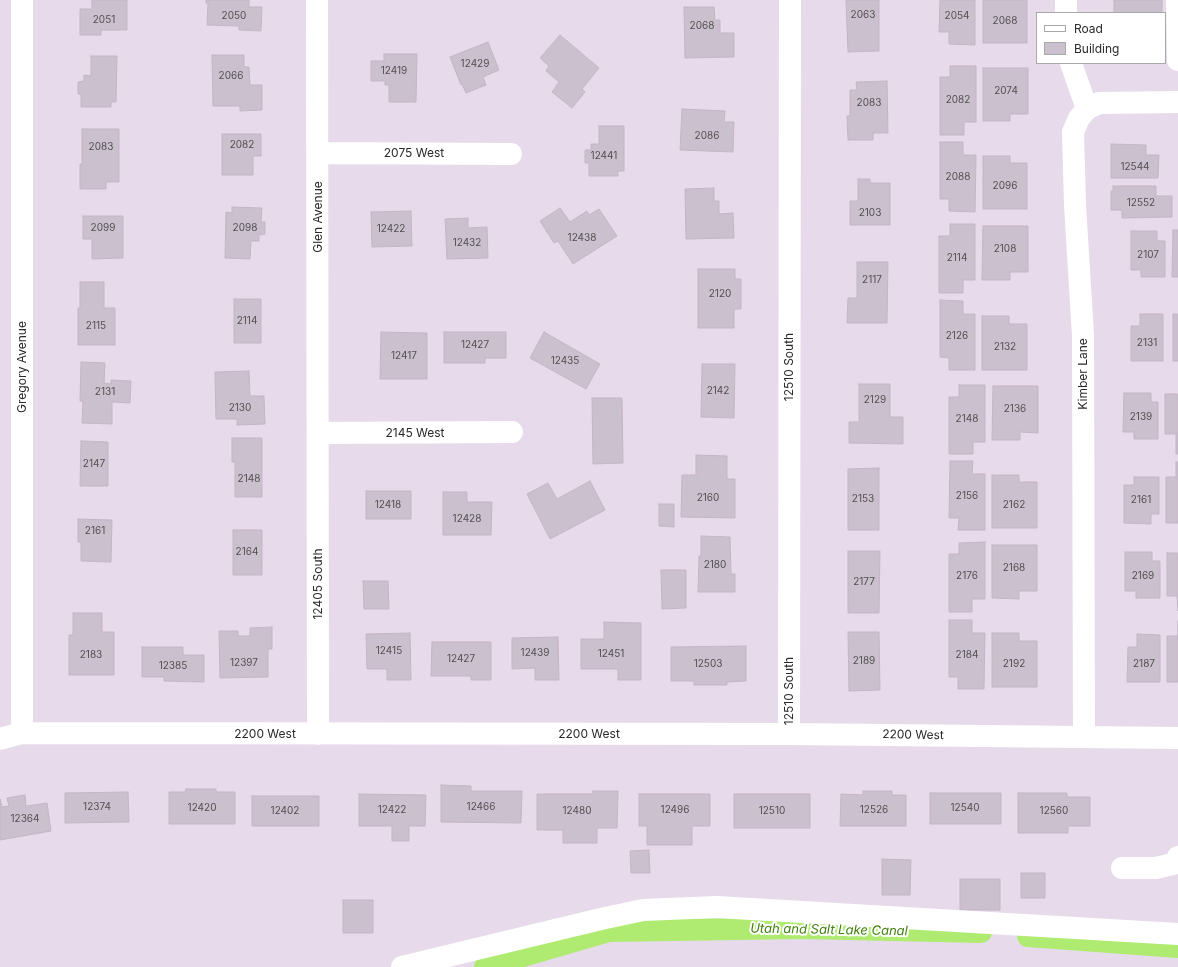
<!DOCTYPE html>
<html>
<head>
<meta charset="utf-8">
<style>
  body { margin:0 }
  #map { position:relative; width:1178px; height:967px; overflow:hidden; background:#e7dbeb; font-family:Inter,sans-serif }
  canvas { display:block }
  .legend { position:absolute; left:1036px; top:12px; width:130px; height:52px; box-sizing:border-box; background:#fff; border:1px solid #a9a9a9; margin:0; padding:5px 7px; list-style:none; font-size:12px; color:#292929 }
  .legend li { display:flex; align-items:center; gap:8px; height:20px }
  .legend b { width:20px; border:1px solid #a9a9a9 }
</style>
</head>
<body>
<div id="map">
<canvas width="1178" height="967"></canvas>
<ul class="legend">
<li><b style="height:5px;background:#fff"></b>Road</li>
<li><b style="height:11px;background:#cbc0cd"></b>Building</li>
</ul>
</div>
<script>
const g = document.querySelector('canvas').getContext('2d');
g.lineJoin = 'round';
const shape = rows => new Path2D(rows.map(r => 'M' + r).join(''));
function stroke(path, color, width, dash) { g.strokeStyle = color; g.lineWidth = width; g.lineCap = dash ? 'butt' : 'round'; g.setLineDash(dash || []); g.stroke(path); }
function paint(path, color) { g.fillStyle = color; g.fill(path, 'evenodd'); }
function write(font, color, halo, rows, align = 'center') {
  g.font = font + ' Inter,sans-serif'; g.lineWidth = 4; g.setLineDash([]); g.textBaseline = 'middle'; g.strokeStyle = halo; g.fillStyle = color; for (const [text, x, y, turn = 0] of rows) {
    g.save(); g.translate(x, y); g.rotate((+turn || 0) * Math.PI / 180); g.textAlign = isNaN(turn) ? turn : align; if (halo) g.strokeText(text, 0, 0); g.fillText(text, 0, 0); g.restore();
  }
}
stroke(shape([
  [1028,936,1178,947],
  [485,967,609,931,803,928,981,932]
]), '#afeb70', 22);
const building = shape([
  [92,0,127,0,127,30,101,30,101,35,80,35,80,9,92,9,92,0],
  [206,0,249,0,249,7,262,7,261,31,239,30,239,26,207,25,208,3,206,3,206,0],
  [846,0,879,0,879,51,848,52,846,0],
  [940,0,975,0,975,45,949,44,949,32,939,32,940,0],
  [983,0,1027,0,1027,43,983,43,983,0],
  [1114,0,1162,0,1162,13,1114,13,1114,0],
  [684,7,714,7,715,20,720,20,720,33,734,33,734,57,685,58,684,7],
  [560,35,599,68,582,89,585,92,572,108,552,92,559,82,546,71,549,66,540,58,560,35],
  [488,42,499,70,483,77,486,85,466,93,462,84,461,85,450,57,488,42],
  [384,54,417,54,416,102,389,102,389,85,385,85,385,81,371,81,371,61,384,61,384,54],
  [212,55,244,55,244,67,249,67,250,85,262,85,262,110,240,111,240,106,213,106,212,55],
  [91,56,117,56,116,102,111,102,111,107,81,107,81,95,78,94,78,82,84,81,84,75,91,76,91,56],
  [950,66,976,66,976,122,964,122,964,135,940,135,940,77,950,77,950,66],
  [983,68,1028,68,1028,114,1010,114,1010,121,983,121,983,68],
  [887,81,888,133,873,133,873,140,848,140,847,116,850,116,850,90,857,90,856,82,887,81],
  [682,109,725,111,724,122,734,122,733,152,680,150,682,109],
  [599,126,624,126,624,171,618,171,618,176,589,176,589,163,585,163,585,150,591,150,591,144,599,144,599,126],
  [82,129,119,129,119,182,106,182,106,189,80,189,80,164,82,164,82,129],
  [222,134,261,134,261,156,253,156,253,175,222,175,222,134],
  [940,142,963,142,963,155,976,155,975,212,949,211,949,199,940,199,940,142],
  [1111,144,1146,145,1146,155,1159,155,1158,178,1111,178,1111,144],
  [983,156,1010,156,1010,163,1027,163,1027,209,983,209,983,156],
  [858,179,870,179,870,183,890,183,890,225,850,225,850,201,858,201,858,179],
  [1113,186,1156,186,1156,196,1172,196,1172,217,1122,218,1122,210,1111,210,1111,191,1113,191,1113,186],
  [714,188,714,201,719,201,719,214,733,213,734,238,686,239,685,189,714,188],
  [232,207,262,208,261,222,265,222,265,234,259,235,259,241,251,241,250,259,225,258,226,212,232,213,232,207],
  [560,208,570,222,587,211,589,215,599,209,617,236,573,264,558,241,554,243,540,221,560,208],
  [411,211,412,246,372,247,371,212,411,211],
  [83,216,123,216,123,258,92,259,92,239,83,239,83,216],
  [468,218,468,228,487,227,488,258,447,259,445,219,468,218],
  [950,224,975,224,975,280,963,280,963,293,939,293,939,236,950,236,950,224],
  [983,226,1028,226,1028,272,1010,272,1010,280,982,280,983,226],
  [1173,230,1178,230,1178,277,1172,277,1173,230],
  [1131,231,1157,231,1157,241,1165,241,1165,277,1141,277,1141,270,1131,270,1131,231],
  [857,262,888,262,887,323,847,323,848,298,857,298,857,262],
  [698,269,735,269,735,279,741,279,741,309,734,309,734,328,698,328,698,269],
  [80,282,104,282,104,308,115,308,115,345,78,345,78,308,80,308,80,282],
  [234,299,261,299,261,343,234,343,234,299],
  [940,300,963,301,963,314,975,314,975,370,949,370,949,358,940,357,940,300],
  [1140,314,1163,314,1163,361,1131,361,1131,326,1140,326,1140,314],
  [1173,314,1178,314,1178,361,1173,361,1173,314],
  [982,316,1009,316,1009,324,1027,324,1027,370,982,370,982,316],
  [381,332,427,333,427,379,380,379,381,332],
  [444,332,506,332,506,358,485,358,485,363,444,363,444,332],
  [544,332,600,364,586,389,530,358,544,332],
  [81,362,105,363,104,383,111,384,111,380,131,381,130,403,112,402,112,424,82,423,83,401,80,401,81,362],
  [702,364,735,364,734,418,701,417,702,364],
  [249,371,250,396,264,396,265,424,237,425,237,419,216,419,215,372,249,371],
  [859,384,890,384,890,417,903,417,903,444,849,443,849,422,859,422,859,384],
  [959,385,985,385,985,442,973,442,973,454,949,454,949,397,959,397,959,385],
  [993,386,1038,386,1038,433,1020,432,1020,440,992,440,993,386],
  [1124,393,1151,393,1151,402,1158,402,1158,439,1134,439,1134,432,1123,432,1124,393],
  [1165,394,1178,394,1178,454,1176,454,1176,434,1165,434,1165,394],
  [592,398,622,398,623,463,593,464,592,398],
  [232,438,262,438,262,497,235,497,235,462,232,462,232,438],
  [81,441,108,442,108,486,80,486,81,441],
  [696,455,727,456,727,479,735,479,735,518,681,517,682,475,696,475,696,455],
  [950,461,973,461,972,474,985,474,985,530,958,530,959,518,949,518,950,461],
  [1176,462,1178,462,1178,523,1166,523,1166,477,1176,477,1176,462],
  [879,468,879,530,848,530,848,469,879,468],
  [992,475,1019,475,1019,482,1037,482,1037,528,992,528,992,475],
  [1134,477,1159,477,1159,514,1151,514,1151,524,1124,523,1124,485,1134,485,1134,477],
  [590,481,605,510,550,539,527,494,548,483,557,499,590,481],
  [366,491,411,491,411,519,366,519,366,491],
  [443,492,467,492,467,502,492,502,491,535,443,535,443,492],
  [659,504,674,504,674,527,659,526,659,504],
  [78,519,112,520,111,562,81,561,81,542,78,542,78,519],
  [233,530,262,530,262,575,233,575,233,530],
  [701,536,730,537,731,574,735,574,735,592,698,592,699,556,701,556,701,536],
  [985,542,985,599,972,599,972,612,949,612,949,554,959,554,959,543,985,542],
  [992,545,1037,545,1037,591,1019,591,1019,599,992,598,992,545],
  [848,551,880,551,879,613,848,613,848,551],
  [1125,552,1152,552,1152,561,1160,561,1160,598,1136,598,1136,591,1125,591,1125,552],
  [1167,553,1178,553,1178,611,1177,596,1167,596,1167,553],
  [661,570,686,570,686,608,662,609,661,570],
  [363,581,388,581,389,609,364,609,363,581],
  [73,613,102,613,102,632,114,632,114,675,69,675,69,635,73,635,73,613],
  [949,620,972,620,972,633,985,633,984,689,958,689,958,677,949,677,949,620],
  [1178,621,1178,682,1167,682,1167,636,1178,636,1178,621],
  [604,622,641,623,641,680,618,680,618,669,581,669,581,639,604,639,604,622],
  [272,627,272,649,268,649,268,677,220,678,219,631,238,631,238,636,250,636,250,628,272,627],
  [848,632,879,632,880,690,849,691,848,632],
  [410,633,411,680,387,680,387,669,367,669,366,634,410,633],
  [992,633,1019,633,1019,641,1037,641,1037,687,992,687,992,633],
  [1137,634,1160,635,1160,682,1127,682,1128,647,1137,647,1137,634],
  [558,637,559,680,535,680,535,668,512,669,512,638,558,637],
  [432,642,491,642,491,680,471,680,471,676,431,676,432,642],
  [746,646,746,681,727,682,727,685,694,685,694,681,671,681,671,647,746,646],
  [142,647,183,647,183,655,204,655,204,682,164,681,164,677,142,677,142,647],
  [441,785,471,786,471,791,522,791,521,823,441,822,441,785],
  [186,789,216,789,216,792,235,792,235,824,169,824,169,792,185,792,186,789],
  [593,791,618,791,617,828,597,828,597,843,563,843,563,830,537,830,537,794,593,794,593,791],
  [863,791,892,791,892,795,906,795,906,826,840,826,841,794,863,795,863,791],
  [128,792,129,822,65,823,65,793,128,792],
  [930,793,1001,793,1001,824,930,824,930,793],
  [1018,793,1067,793,1067,797,1090,797,1090,826,1068,826,1068,833,1018,833,1018,793],
  [359,794,426,795,425,826,409,826,409,841,392,841,392,826,359,826,359,794],
  [639,794,710,794,710,826,692,826,692,845,647,845,647,826,639,826,639,794],
  [734,794,810,794,810,828,734,828,734,794],
  [25,795,26,806,47,803,51,831,0,840,0,799,2,807,9,806,7,798,25,795],
  [252,796,319,796,319,826,252,826,252,796],
  [649,850,650,873,631,873,630,851,649,850],
  [882,859,911,860,910,895,882,895,882,859],
  [1021,873,1045,873,1045,898,1021,898,1021,873],
  [960,879,1000,879,1000,910,960,910,960,879],
  [343,900,373,900,373,933,343,933,343,900]
]);
paint(building, '#cbc0cd');
stroke(building, '#c4b5c6', 1);
stroke(shape([
  [22,0,22,733],
  [317,0,318,734],
  [1177,0,1178,60],
  [1066,13,1066,0],
  [1071,63,1087,109],
  [318,153,511,154],
  [318,433,512,432],
  [789,734,790,0],
  [1084,737,1083,336,1075,205,1073,132,1079,118,1087,109,1099,103,1178,102],
  [0,739,22,733,789,734,1178,738],
  [1122,868,1156,868,1177,863,1178,857],
  [402,967,601,919,643,910,717,907,1178,934]
]), '#fff', 22);
write('10px', '#524f52', null, [
  ["2063",863,15],
  ["2050",234,16],
  ["2054",957,16],
  ["2051",104,20],
  ["2068",1005,21],
  ["2068",702,26],
  ["12429",475,64],
  ["12419",394,71],
  ["2066",231,76],
  ["2074",1006,91],
  ["2082",958,100],
  ["2083",869,103],
  ["2086",707,136],
  ["2082",242,145],
  ["2083",101,147],
  ["12441",604,156],
  ["12544",1135,167],
  ["2088",958,177],
  ["2096",1005,186],
  ["12552",1141,203],
  ["2103",870,213],
  ["2099",103,228],
  ["2098",245,228],
  ["12422",391,229],
  ["12438",582,238],
  ["12432",467,243],
  ["2108",1005,249],
  ["2107",1148,255],
  ["2114",957,258],
  ["2117",872,280],
  ["2120",720,294],
  ["2114",247,321],
  ["2115",96,326],
  ["2126",957,336],
  ["2131",1147,343],
  ["12427",475,345],
  ["2132",1005,347],
  ["12417",404,356],
  ["12435",565,361],
  ["2142",718,391],
  ["2131",105,392],
  ["2129",875,400],
  ["2130",240,408],
  ["2136",1015,409],
  ["2139",1141,417],
  ["2148",967,419],
  ["2147",94,464],
  ["2148",249,479],
  ["2156",967,496],
  ["2160",708,498],
  ["2153",863,499],
  ["2161",1141,500],
  ["12418",388,505],
  ["2162",1014,505],
  ["12428",467,519],
  ["2161",95,531],
  ["2164",247,552],
  ["2180",715,565],
  ["2168",1014,568],
  ["2176",967,576],
  ["2169",1143,576],
  ["2177",864,582],
  ["12415",389,651],
  ["12439",535,653],
  ["12451",611,654],
  ["2183",91,655],
  ["2184",967,655],
  ["12427",461,659],
  ["2189",864,661],
  ["12397",244,663],
  ["12503",708,664],
  ["2192",1014,664],
  ["2187",1144,664],
  ["12385",173,666],
  ["12374",97,807],
  ["12466",481,807],
  ["12420",202,808],
  ["12540",965,808],
  ["12422",392,810],
  ["12496",675,810],
  ["12526",874,810],
  ["12402",285,811],
  ["12480",577,811],
  ["12510",772,811],
  ["12560",1054,811],
  ["12364",25,819]
]);
write('12px', '#292929', '#fff', [
  ["2075 West",414,153],
  ["Glen Avenue",318,217,-90],
  ["Gregory Avenue",22,367,-90],
  ["12510 South",789,367,-90],
  ["Kimber Lane",1083,374,-90],
  ["2145 West",415,433],
  ["12405 South",318,584,-90],
  ["12510 South",789,691,-90],
  ["2200 West",265,734],
  ["2200 West",589,734],
  ["2200 West",913,735,1]
]);
write('italic 13px', '#428111', '#fff', [
  ["Utah and Salt Lake Canal",829,930,1]
]);
</script>
</body>
</html>
